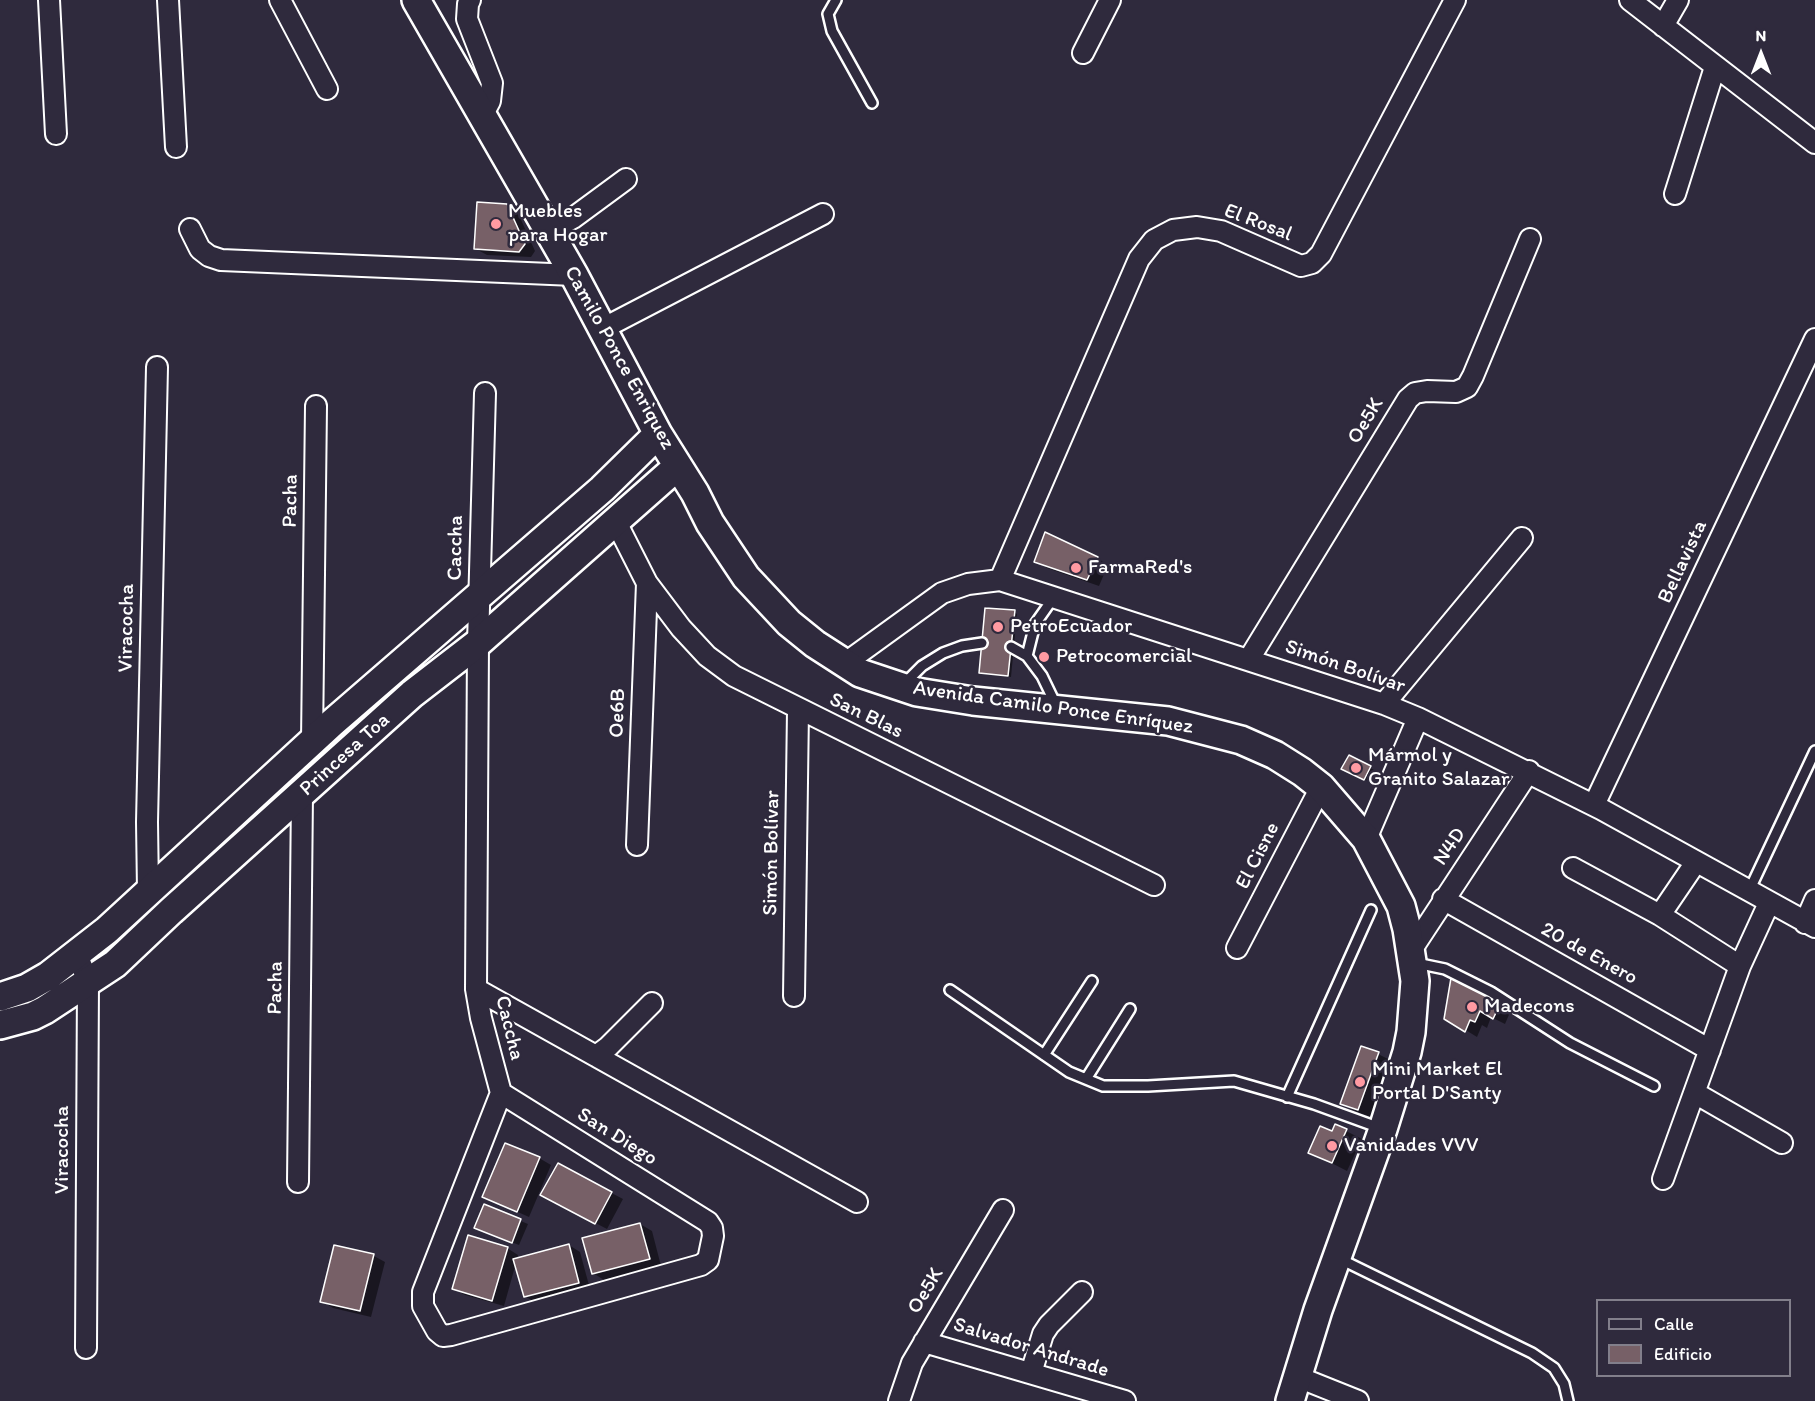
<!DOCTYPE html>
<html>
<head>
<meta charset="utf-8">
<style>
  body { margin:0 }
  #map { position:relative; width:1815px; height:1401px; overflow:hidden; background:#2f2a3d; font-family:Itim,sans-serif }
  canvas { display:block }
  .legend { position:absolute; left:1596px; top:1299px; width:195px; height:78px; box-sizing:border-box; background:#2f2a3d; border:2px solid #827f8b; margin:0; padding:8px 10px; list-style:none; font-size:18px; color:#fff }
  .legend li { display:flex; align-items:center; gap:12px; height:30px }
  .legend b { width:30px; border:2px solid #827f8b }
  .north { position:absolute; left:1731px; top:24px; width:60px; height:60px; -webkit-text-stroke:4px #2f2a3d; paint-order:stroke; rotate:0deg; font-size:16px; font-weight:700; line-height:24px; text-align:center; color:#fff }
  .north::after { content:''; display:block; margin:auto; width:21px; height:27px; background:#fff; clip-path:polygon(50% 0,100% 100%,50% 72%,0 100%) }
</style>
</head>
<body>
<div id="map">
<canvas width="1815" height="1401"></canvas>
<ul class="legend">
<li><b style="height:8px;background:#2f2a3d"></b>Calle</li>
<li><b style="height:16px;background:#776067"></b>Edificio</li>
</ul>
<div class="north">N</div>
</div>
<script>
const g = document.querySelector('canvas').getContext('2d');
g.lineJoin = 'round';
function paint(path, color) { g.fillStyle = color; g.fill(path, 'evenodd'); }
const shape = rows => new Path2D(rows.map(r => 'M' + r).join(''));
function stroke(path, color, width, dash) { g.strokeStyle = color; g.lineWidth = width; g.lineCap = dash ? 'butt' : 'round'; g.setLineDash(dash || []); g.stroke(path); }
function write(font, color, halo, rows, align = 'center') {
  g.font = font + ' Itim,sans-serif'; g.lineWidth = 5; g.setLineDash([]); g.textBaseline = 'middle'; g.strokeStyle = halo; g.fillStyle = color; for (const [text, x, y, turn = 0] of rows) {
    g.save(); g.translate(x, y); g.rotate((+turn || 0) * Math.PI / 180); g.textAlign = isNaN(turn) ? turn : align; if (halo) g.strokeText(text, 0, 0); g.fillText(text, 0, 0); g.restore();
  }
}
paint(shape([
  [506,206,518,213,535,251,531,257,487,255,476,249],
  [1097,558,1108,565,1099,586,1047,568,1036,561],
  [1014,612,1017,614,1011,677,983,674,980,672],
  [1349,757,1378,772,1372,783,1351,773],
  [1460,979,1511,1010,1505,1024,1491,1017,1487,1028,1482,1025,1477,1037,1446,1018],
  [1378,1054,1394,1062,1374,1118,1357,1112,1342,1104],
  [1346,1131,1362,1139,1347,1171,1310,1152,1333,1133],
  [539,1158,551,1165,529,1217,484,1197],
  [558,1165,623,1199,607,1229,553,1201],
  [484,1206,528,1224,519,1245,483,1231],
  [640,1224,652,1231,661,1266,604,1280,593,1273],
  [569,1245,580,1252,590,1289,536,1303,525,1296,516,1263,504,1306,465,1295,454,1289,507,1248,518,1255,517,1259],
  [374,1256,385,1262,371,1317,333,1308,322,1301]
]), '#0007');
const building = shape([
  [477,202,507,204,525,244,519,252,474,249,477,202],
  [1045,532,1098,557,1087,580,1034,562,1045,532],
  [985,608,1015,610,1008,676,979,673,985,608],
  [1349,755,1371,766,1364,780,1341,769,1349,755],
  [1460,977,1501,1002,1493,1019,1480,1011,1475,1022,1470,1020,1465,1032,1444,1019,1451,978,1460,977],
  [1361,1046,1379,1052,1358,1110,1340,1104,1361,1046],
  [1335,1124,1347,1129,1332,1163,1308,1153,1320,1126,1332,1131,1335,1124],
  [505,1143,540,1157,517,1212,482,1197,505,1143],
  [558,1163,612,1192,595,1224,540,1195,558,1163],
  [484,1204,521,1219,512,1243,474,1228,484,1204],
  [640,1223,650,1259,592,1274,582,1238,640,1223],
  [468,1235,508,1247,492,1301,452,1289,468,1235],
  [569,1244,579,1283,524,1297,513,1259,569,1244],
  [334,1245,374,1254,360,1311,320,1302,334,1245]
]);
paint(building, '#776067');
stroke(building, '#fff', 1.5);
const lane = shape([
  [836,0,828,14,832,31,872,103],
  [1011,647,1027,656,1042,676,1056,705],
  [1027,656,1035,624,1054,597],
  [904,684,922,666,943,653,962,646,982,643],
  [1749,891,1815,751],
  [1416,963,1445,969,1491,992,1570,1043,1654,1086],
  [950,990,1069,1072,1103,1086,1148,1086,1234,1081,1314,1104,1380,1128],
  [1044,1055,1092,981],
  [1086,1079,1130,1009],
  [1287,1097,1371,910],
  [1340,1259,1532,1353,1554,1368,1564,1384,1568,1401]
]);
const street = shape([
  [49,0,56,134],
  [168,0,176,147],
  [280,0,327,89],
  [470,0,468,4,467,19,492,83,490,101,482,116],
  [1630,0,1815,143],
  [1663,26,1678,0],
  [1083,53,1110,0],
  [1675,194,1715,67],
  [190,229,200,249,209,256,221,260,574,275],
  [549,231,573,218,626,179],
  [602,329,823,214],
  [485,393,478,643,476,989,481,1018,501,1093,423,1292,423,1306,437,1331,443,1336,451,1335,701,1265,708,1260,713,1236,712,1228,708,1222,501,1093],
  [616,522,647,583,681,628,707,656,734,676,1154,885],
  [1000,580,1139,259,1154,240,1173,230,1197,227,1221,231,1301,266,1312,263,1321,254,1455,0],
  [1249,659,1408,399,1415,393,1427,391,1456,392,1467,387,1473,376,1530,239],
  [844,664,942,593,968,584,1000,580,1384,704,1418,718,1601,809,1815,927],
  [1384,704,1522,538],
  [312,741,316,406],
  [1594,805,1815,339],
  [1366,839,1418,718],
  [637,845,647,583],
  [1573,868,1660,915,1740,966],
  [148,891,147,822,157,367],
  [1443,899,1710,1050],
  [1660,915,1696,862],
  [1805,923,1815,900],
  [1237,948,1321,787],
  [1412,949,1529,771],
  [77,954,88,982,86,1348],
  [476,989,857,1202],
  [794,996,798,710],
  [596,1056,608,1047,652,1003],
  [1695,1093,1782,1143],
  [1663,1179,1740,966,1769,903],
  [298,1182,302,794],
  [924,1342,1125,1401],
  [1031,1373,1043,1334,1049,1325,1082,1292],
  [1298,1377,1358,1401],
  [899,1401,912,1363,1003,1210]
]);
const secondary = shape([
  [416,0,574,275,658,434,695,493,710,523,746,577,789,623,815,644,860,673,917,692,973,701,1168,721,1241,740,1275,755,1302,772,1321,787,1366,839,1401,906,1407,929,1415,981,1411,1032,1407,1052,1383,1129,1318,1310,1290,1401],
  [0,997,27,988,48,976,107,930,332,723,602,489,658,434],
  [0,1025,33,1016,45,1010,115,964,171,911,412,694,478,643,678,466]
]);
stroke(lane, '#fff', 14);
stroke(street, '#fff', 24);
stroke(secondary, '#fff', 32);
stroke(lane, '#2f2a3d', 9);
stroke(street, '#2f2a3d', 20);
stroke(secondary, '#2f2a3d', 27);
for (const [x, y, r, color] of [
  [496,224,6,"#ff9aa2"],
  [1076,568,6,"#ff9aa2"],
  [998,627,6,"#ff9aa2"],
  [1044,657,6,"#ff9aa2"],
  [1356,768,6,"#ff9aa2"],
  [1472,1007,6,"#ff9aa2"],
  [1360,1082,6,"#ff9aa2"],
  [1332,1146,6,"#ff9aa2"]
]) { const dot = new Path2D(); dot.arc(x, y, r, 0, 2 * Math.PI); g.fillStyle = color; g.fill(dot); stroke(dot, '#2f2a3d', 2); }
write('21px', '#fff', '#2f2a3d', [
  ["Muebles",508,212],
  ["para Hogar",508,236],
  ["FarmaRed's",1088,568],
  ["PetroEcuador",1010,627],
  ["Petrocomercial",1056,657],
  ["Mármol y",1368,756],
  ["Granito Salazar",1368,780],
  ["Madecons",1484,1007],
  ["Mini Market El",1372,1070],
  ["Portal D'Santy",1372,1094],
  ["Vanidades VVV",1344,1146]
], 'left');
write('21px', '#fff', '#2f2a3d', [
  ["El Rosal",1258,223,21],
  ["Camilo Ponce Enrìquez",619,358,61],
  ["Oe5K",1366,421,-59],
  ["Pacha",291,501,-89],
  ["Caccha",456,548,-89],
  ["Bellavista",1683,562,-65],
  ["Viracocha",127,628,-89],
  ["Simón Bolívar",1345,667,19],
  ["Avenida Camilo Ponce Enríquez",1053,708,8],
  ["Oe6B",618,713,-88],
  ["San Blas",866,716,26],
  ["Princesa Toa",345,755,-42],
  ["N4D",1450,847,-56],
  ["Simón Bolívar",772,853,-89],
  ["El Cisne",1258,856,-63],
  ["20 de Enero",1589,954,29],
  ["Pacha",276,988,-89],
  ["Caccha",509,1028,76],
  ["San Diego",617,1137,32],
  ["Viracocha",63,1150,-90],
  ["Oe5K",926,1291,-59],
  ["Salvador Andrade",1031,1348,17]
]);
</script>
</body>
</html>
